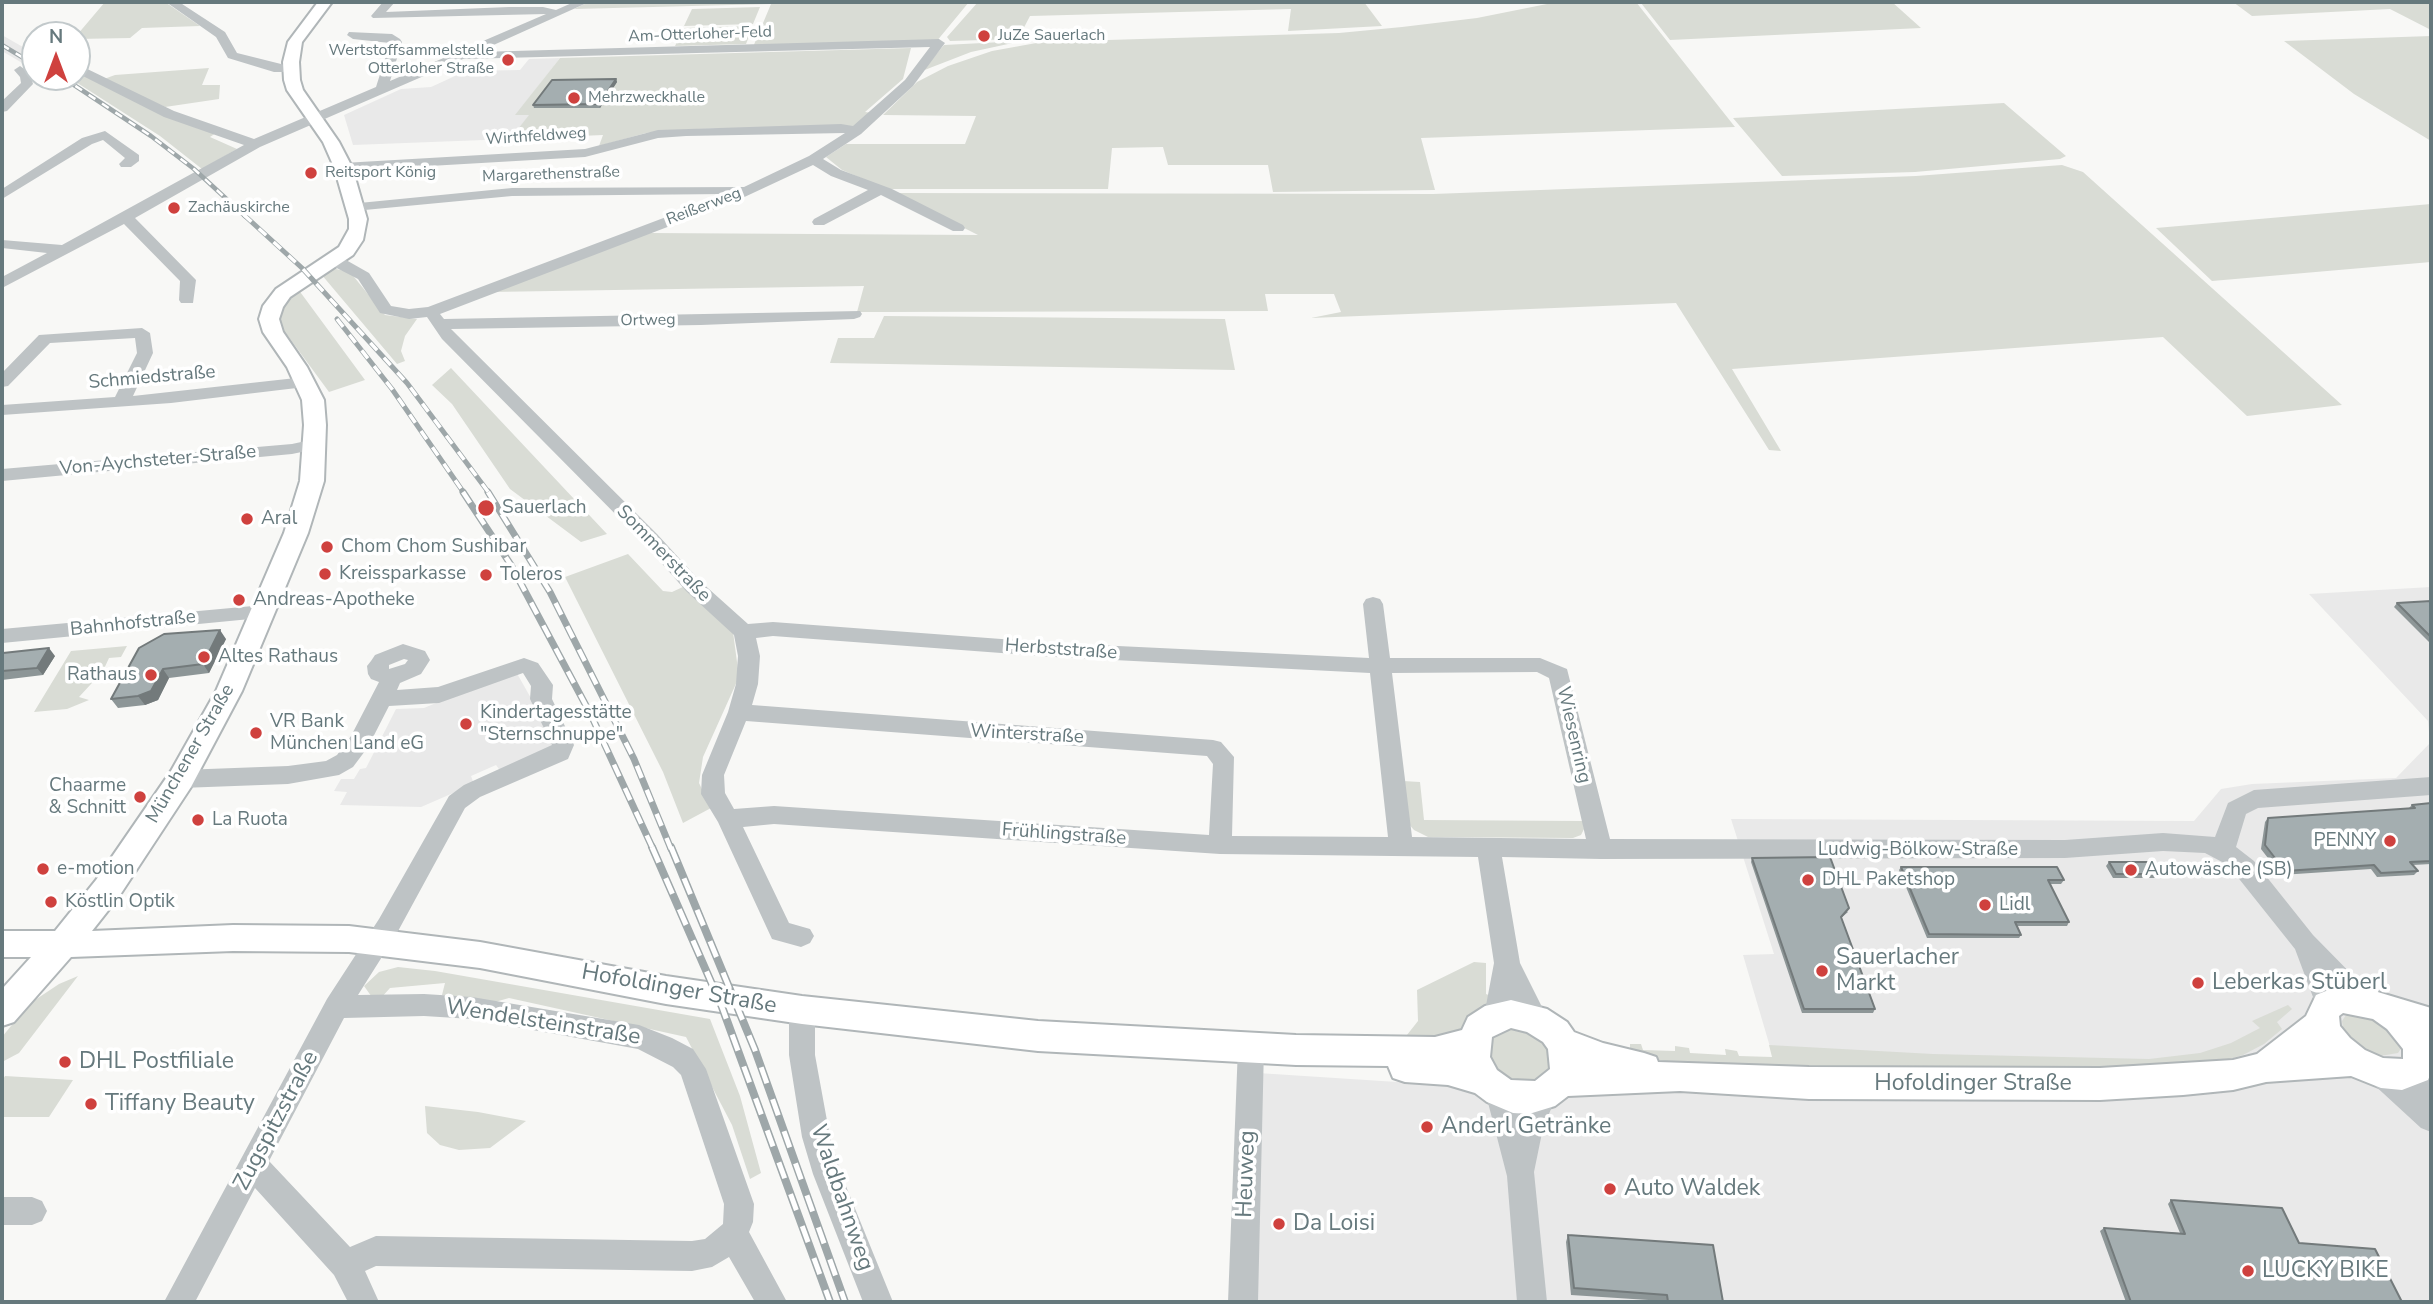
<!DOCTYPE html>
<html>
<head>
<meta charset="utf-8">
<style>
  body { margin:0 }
  #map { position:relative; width:2433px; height:1304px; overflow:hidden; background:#f8f8f6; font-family:"Nunito Sans",sans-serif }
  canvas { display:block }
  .frame { position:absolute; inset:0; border:4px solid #66797d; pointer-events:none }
  .north { position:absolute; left:21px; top:21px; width:70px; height:70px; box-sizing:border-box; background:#fff; border:2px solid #c2c9cb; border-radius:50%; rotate:0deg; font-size:19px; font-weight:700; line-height:28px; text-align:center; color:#66797d }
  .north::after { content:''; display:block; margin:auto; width:24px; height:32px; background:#cf413e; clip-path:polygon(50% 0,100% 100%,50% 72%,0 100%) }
</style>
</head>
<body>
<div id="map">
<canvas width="2433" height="1304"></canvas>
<div class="frame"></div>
<div class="north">N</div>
</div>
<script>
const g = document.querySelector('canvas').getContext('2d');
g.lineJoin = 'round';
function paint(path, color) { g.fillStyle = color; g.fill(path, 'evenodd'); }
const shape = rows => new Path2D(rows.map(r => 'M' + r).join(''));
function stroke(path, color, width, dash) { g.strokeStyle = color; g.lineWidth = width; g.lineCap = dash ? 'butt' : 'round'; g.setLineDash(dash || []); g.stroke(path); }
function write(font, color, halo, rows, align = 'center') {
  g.font = font + ' "Nunito Sans",sans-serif'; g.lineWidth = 7; g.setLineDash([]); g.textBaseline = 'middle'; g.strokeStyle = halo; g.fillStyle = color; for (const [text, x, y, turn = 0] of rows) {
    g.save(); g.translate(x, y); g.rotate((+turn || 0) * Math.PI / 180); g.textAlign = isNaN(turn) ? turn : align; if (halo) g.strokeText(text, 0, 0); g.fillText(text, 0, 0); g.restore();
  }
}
paint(shape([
  [2,35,35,54,35,64,29,67,2,51],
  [560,58,516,115,530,115,510,139,353,145,344,115,401,89,431,87,466,71,520,70,529,59],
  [2431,587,2431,1302,1250,1302,1258,1073,1459,1086,1493,1103,1547,1113,1577,1089,1773,1057,1743,955,1774,954,1731,819,2194,821,2221,789,2252,784,2396,778,2430,743,2428,721,2309,594],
  [515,670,557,744,501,772,496,765,471,776,474,784,421,807,340,805,347,792,334,791,341,779,354,779,360,769,366,768,396,709,424,708]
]), '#e9e9e9');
paint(shape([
  [105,2,165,2,200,26,142,28,130,38,77,39,77,35],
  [589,2,969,2,936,42,753,47,771,4,574,9],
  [978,2,1364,2,1382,26,1288,31,1291,9,1030,16,1018,39,950,41,947,37],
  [1557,2,1636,2,1735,127,1421,138,1435,190,1273,192,1268,165,1168,165,1163,147,1112,148,1108,189,887,189,842,170,826,157,846,144,965,144,976,116,883,115,917,82,948,66,992,51,1042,42,1339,33,1402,27,1477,18],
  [1892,2,1921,28,1670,40,1641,3],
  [2233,2,2431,2,2431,30,2390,9,2252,16],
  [760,7,753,24,684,26,692,9],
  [753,26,746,44,675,46,684,28],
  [2431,36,2431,141,2354,94,2284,41],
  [1022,41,971,52,922,71,944,45],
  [911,48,903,79,865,112,873,113,855,126,695,129,646,133,599,146,603,135,510,139,529,115,515,115,560,58],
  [209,68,202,85,220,85,219,99,165,107,104,79,115,75],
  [77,72,216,133,210,137,237,149,202,169,160,136,68,77,77,77],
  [2004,103,2066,156,2060,159,1915,172,1782,176,1733,118],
  [2062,165,2083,172,2342,405,2247,416,2163,337,1732,369,1781,451,1769,450,1676,303,1311,318,1341,312,1334,294,1265,294,1268,311,885,312,857,312,864,286,490,292,650,233,978,235,895,193,1433,194,1916,176],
  [2431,204,2431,262,2212,281,2156,228],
  [336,269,350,272,385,315,417,319,405,336,401,351,405,361,397,364,321,274],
  [298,289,365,380,329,392,282,328,279,321,281,305],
  [884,316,1225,319,1235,370,830,363,838,338,874,338],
  [451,368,607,534,581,542,510,489,452,404,432,385],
  [628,554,663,591,672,592,685,586,733,632,739,677,703,757,699,783,711,808,683,823,663,772,565,577],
  [127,646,121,657,109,658,103,671,79,697,89,700,67,709,34,712,71,651],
  [1403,781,1420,782,1424,820,1583,821,1584,829,1581,835,1573,838,1428,837,1414,830,1407,822],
  [1474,962,1486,963,1486,994,1494,997,1462,1034,1399,1045,1418,1021,1417,990],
  [398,967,435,971,710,1019,740,1096,761,1173,750,1179,732,1125,686,1037,509,998,495,1002,442,995,445,983,390,988,381,998,374,1000,364,986,379,972],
  [78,976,19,1053,2,1062,2,1037,29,1004,59,984],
  [2288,1005,2292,1009,2277,1022,2282,1029,2264,1044,2243,1055,2207,1066,2150,1073,1777,1069,1609,1057,1603,1046,1630,1049,1630,1044,1641,1044,1643,1050,1675,1051,1675,1046,1689,1048,1690,1053,1726,1055,1725,1049,1737,1051,1739,1056,1772,1057,1769,1045,1933,1054,2149,1059,2200,1053,2231,1043,2260,1028,2252,1021],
  [2353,1012,2386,1022,2402,1047,2398,1053,2380,1056,2357,1046,2343,1029,2342,1021,2346,1015],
  [1512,1024,1550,1041,1553,1077,1515,1088,1485,1059,1489,1036],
  [5,1076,73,1080,49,1117,2,1117,2,1081],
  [425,1106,478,1112,526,1121,490,1148,459,1150,440,1145,427,1133]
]), '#d9dcd5');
const major = shape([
  [318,2,332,2,302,42,299,62,300,80,303,90,339,142,352,167,367,219,363,240,353,255,290,297,283,307,279,319,283,332,307,367,324,400,326,425,324,481,308,533,242,691,191,787,118,898,92,931,233,925,349,926,480,942,666,976,802,996,1038,1021,1296,1035,1435,1037,1462,1030,1468,1017,1485,1006,1511,1000,1547,1009,1567,1022,1574,1032,1603,1043,1644,1053,1656,1057,1658,1062,1809,1067,2100,1068,2233,1060,2257,1054,2306,1016,2316,995,2341,985,2361,987,2431,1008,2431,1073,2428,1080,2402,1090,2381,1088,2351,1076,2266,1082,2233,1090,2183,1095,2100,1100,1809,1099,1680,1091,1568,1096,1555,1106,1529,1114,1513,1113,1487,1102,1475,1093,1448,1085,1405,1082,1393,1078,1388,1066,1296,1065,1038,1051,802,1024,666,1004,480,968,349,952,233,951,71,957,14,1022,2,1026,2,989,31,957,2,957,2,931,55,931,96,880,171,771,216,691,284,533,300,481,304,425,302,400,287,367,263,332,259,319,263,306,276,289,339,247,349,229,349,219,334,167,323,142,287,90,284,80,283,62,288,42,318,2],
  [2343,1013,2373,1019,2387,1029,2403,1049,2403,1059,2383,1058,2365,1050,2350,1038,2340,1026,2339,1016,2343,1013],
  [1511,1028,1527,1032,1543,1042,1548,1049,1550,1069,1535,1081,1511,1080,1497,1070,1490,1057,1492,1037,1511,1028]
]);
stroke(major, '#b0b6b8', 4);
paint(shape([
  [166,2,179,2,225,32,237,53,297,68,291,72,274,72,228,58,216,37,166,2],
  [383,2,395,2,386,12,509,7,543,7,556,10,574,2,589,2,478,52,939,39,945,43,913,86,861,134,823,159,841,170,892,189,963,225,965,228,963,231,953,231,881,195,824,225,814,225,812,222,814,219,868,190,831,176,813,165,738,200,440,314,444,319,860,311,862,314,860,317,854,319,701,325,451,329,657,534,700,581,748,624,773,622,1055,643,1369,658,1363,604,1366,599,1373,597,1380,599,1383,604,1390,658,1540,658,1567,669,1610,839,2065,840,2163,833,2215,837,2228,803,2254,790,2431,777,2431,795,2258,808,2246,814,2236,847,2254,861,2313,935,2370,993,2374,1001,2370,1009,2361,1012,2352,1009,2336,993,2341,1005,2337,1013,2328,1016,2319,1013,2295,949,2236,875,2224,863,2205,853,2163,851,2065,858,1601,859,1502,857,1520,963,1548,1019,1544,1027,1535,1031,1526,1027,1513,1001,1506,1024,1497,1028,1488,1024,1484,1016,1494,963,1478,857,1220,854,774,824,743,827,789,923,810,929,814,936,810,943,801,947,772,939,718,822,701,794,702,775,728,712,736,684,738,656,734,635,686,591,643,542,442,339,427,317,409,319,380,313,358,279,325,262,333,257,346,260,369,273,391,306,409,309,428,307,727,194,512,196,354,211,349,210,347,207,349,204,512,188,744,187,809,156,845,133,686,136,658,138,585,157,343,171,336,167,343,163,585,149,658,130,841,124,853,126,905,80,930,47,463,59,260,147,135,218,196,280,193,303,181,303,179,300,180,281,124,224,2,288,2,277,47,253,2,248,2,240,62,245,244,145,164,117,77,73,77,64,174,111,254,139,376,87,390,43,353,39,347,35,349,32,392,34,400,39,402,42,390,81,546,14,373,18,371,16,383,2],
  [773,636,1055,657,1370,673,1388,837,1232,836,1234,757,1221,742,1213,740,752,705,758,684,760,656,756,638,773,636],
  [1537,672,1549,678,1586,839,1412,837,1392,673,1537,672],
  [746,721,1207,756,1213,764,1209,835,774,806,734,809,725,793,724,775,746,721],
  [20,66,30,73,33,84,7,111,2,112,2,101,21,83,20,77,14,70,20,66],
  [105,131,139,155,139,161,131,167,121,167,119,164,125,158,103,140,92,144,2,199,2,189,82,138,105,131],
  [142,328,150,333,153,353,133,396,305,377,313,382,305,387,171,403,2,415,2,405,115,397,137,353,135,338,50,343,8,386,2,387,2,373,39,335,142,328],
  [315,439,324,444,321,448,292,454,2,481,2,469,292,444,315,439],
  [264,605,271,607,274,612,271,617,2,643,2,629,264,605],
  [403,644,425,651,430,660,421,674,400,683,397,690,438,687,524,658,538,663,553,685,552,699,574,745,568,759,480,797,465,808,397,933,358,995,424,994,472,997,639,1025,672,1038,693,1049,706,1069,754,1204,753,1222,749,1232,787,1302,755,1302,729,1257,712,1267,692,1271,376,1266,365,1271,379,1302,348,1302,334,1275,255,1188,195,1302,164,1302,327,999,379,919,449,796,464,785,552,745,530,699,531,686,523,673,439,703,389,706,368,747,353,767,339,775,288,784,181,788,173,785,170,779,173,773,181,770,288,766,326,761,337,755,351,736,379,682,371,679,368,674,367,666,371,661,375,655,403,644],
  [404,659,408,660,405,664,389,669,389,665,404,659],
  [424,1016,472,1019,638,1049,673,1067,681,1075,724,1204,723,1224,705,1239,692,1241,376,1236,350,1247,269,1161,344,1018,424,1016],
  [802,999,811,1002,815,1010,815,1055,830,1137,841,1174,893,1302,863,1302,813,1174,802,1137,789,1055,789,1010,793,1002,802,999],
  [1251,1035,1261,1039,1264,1047,1258,1302,1228,1302,1238,1047,1241,1039,1251,1035],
  [2416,1057,2426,1060,2431,1071,2431,1132,2421,1128,2371,1082,2367,1073,2371,1064,2381,1061,2391,1064,2407,1079,2402,1069,2406,1060,2416,1057],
  [1499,1078,1509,1082,1520,1117,1533,1086,1543,1082,1553,1086,1557,1095,1543,1128,1534,1172,1547,1302,1517,1302,1507,1176,1485,1091,1489,1082,1499,1078],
  [2,1197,32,1197,42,1201,47,1211,42,1221,32,1225,2,1225,2,1197]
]), '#bec3c5');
paint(major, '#fff');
const railFar3 = shape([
  [2,45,35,65],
  [62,77,151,136,194,169,246,217]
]);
const railFar2 = shape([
  [244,215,302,268,407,383,489,493],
  [337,319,392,389,464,493]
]);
const railFar1 = shape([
  [463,492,511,565,591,715,653,849],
  [488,492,550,592,634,759,671,849]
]);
const rail = shape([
  [652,847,722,1007,830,1302],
  [671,847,755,1050,845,1302]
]);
stroke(railFar3, '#9ea7a9', 4.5);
stroke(railFar2, '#9ea7a9', 5);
stroke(railFar1, '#9ea7a9', 7);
stroke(rail, '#9ea7a9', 8);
stroke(railFar3, '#fff', 2.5, [8]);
stroke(railFar2, '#fff', 3.5, [10]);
stroke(railFar1, '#fff', 4.5, [13]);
stroke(rail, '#fff', 5, [17]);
paint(shape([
  [616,79,617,82,600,108,534,108,533,105],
  [2431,601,2431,644,2394,607,2397,603],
  [164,634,226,639,209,673,169,678,158,700,145,705,118,708,111,699],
  [2,655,55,656,43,675,2,680],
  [2431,803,2431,864,2413,865,2418,871,2414,875,2377,877,2371,869,2281,875,2261,849,2265,822,2268,818,2408,809,2412,805],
  [1752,858,1848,912,1841,918,1875,1009,1873,1013,1802,1013,1751,862],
  [2109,862,2162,874,2159,878,2113,878,2106,866],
  [1901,867,2064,880,2061,884,2050,884,2069,922,2067,926,2017,926,2021,935,2019,938,1927,938,1899,870],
  [2171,1200,2299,1243,2402,1302,2126,1302,2100,1231,2104,1228,2180,1233,2168,1204],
  [1568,1235,1723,1302,1664,1302,1664,1301,1571,1295,1566,1242]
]), '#8d9697');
paint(shape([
  [616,79,617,82,600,108,599,104],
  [220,630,226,639,209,673,203,664],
  [49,648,55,656,43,675,37,668],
  [163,669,169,678,158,700,145,705,138,696]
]), '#737a7b');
const building = shape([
  [616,79,599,104,533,105,552,80,616,79],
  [2431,601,2431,637,2397,603,2431,601],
  [220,630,203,664,163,669,151,691,138,696,111,699,139,648,164,634,220,630],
  [49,648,37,668,2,671,2,655,3,653,49,648],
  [2431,803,2431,861,2410,862,2418,871,2381,873,2374,865,2285,871,2265,845,2268,818,2415,808,2412,805,2431,803],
  [1830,857,1849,908,1841,917,1875,1009,1804,1009,1752,858,1830,857],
  [2109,862,2154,862,2162,874,2116,874,2109,862],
  [1901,867,2057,867,2064,880,2048,880,2069,922,2015,922,2021,935,1929,934,1901,867],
  [2171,1200,2282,1208,2299,1243,2375,1249,2402,1302,2131,1302,2104,1228,2185,1234,2171,1200],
  [1568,1235,1713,1245,1723,1302,1668,1302,1667,1295,1574,1288,1568,1235]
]);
paint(building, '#a4aeb0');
stroke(building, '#737a7b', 2);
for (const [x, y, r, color] of [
  [984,36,7,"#cf413e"],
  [508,60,7,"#cf413e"],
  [574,98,7,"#cf413e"],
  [311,173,7,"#cf413e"],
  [174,208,7,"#cf413e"],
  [486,508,9,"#cf413e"],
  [247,519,7,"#cf413e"],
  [327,547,7,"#cf413e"],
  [325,574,7,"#cf413e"],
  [486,575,7,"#cf413e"],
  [239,600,7,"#cf413e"],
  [204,657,7,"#cf413e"],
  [151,675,7,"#cf413e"],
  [466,724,7,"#cf413e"],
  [256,733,7,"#cf413e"],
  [140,797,7,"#cf413e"],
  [198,820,7,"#cf413e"],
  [2390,841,7,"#cf413e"],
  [43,869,7,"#cf413e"],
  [2131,870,7,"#cf413e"],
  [1808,880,7,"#cf413e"],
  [51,902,7,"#cf413e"],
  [1985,905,7,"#cf413e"],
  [1822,971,7,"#cf413e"],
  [2198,983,7,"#cf413e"],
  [65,1062,7,"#cf413e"],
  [91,1104,7,"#cf413e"],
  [1427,1127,7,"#cf413e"],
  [1610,1189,7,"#cf413e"],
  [1279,1224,7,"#cf413e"],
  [2248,1271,7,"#cf413e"]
]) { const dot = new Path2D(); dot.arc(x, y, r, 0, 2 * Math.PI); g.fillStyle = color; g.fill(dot); stroke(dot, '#fff', 2.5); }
write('16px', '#66797d', '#fff', [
  ["Am-Otterloher-Feld",700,35,-2],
  ["Wirthfeldweg",536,137,-4],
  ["Margarethenstraße",551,175,-2],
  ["Reißerweg",704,207,-21],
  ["Ortweg",648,321,-1]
]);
write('16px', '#66797d', '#fff', [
  ["JuZe Sauerlach",998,36],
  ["Wertstoffsammelstelle",494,51,"right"],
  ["Otterloher Straße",494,69,"right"],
  ["Mehrzweckhalle",588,98],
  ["Reitsport König",325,173],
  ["Zachäuskirche",188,208]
], 'left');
write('19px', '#66797d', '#fff', [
  ["Schmiedstraße",152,378,-5],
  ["Von-Aychsteter-Straße",158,461,-5],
  ["Sommerstraße",663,554,46],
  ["Bahnhofstraße",133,624,-6],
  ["Herbststraße",1061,650,4],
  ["Winterstraße",1027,735,3],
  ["Wiesenring",1573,735,77],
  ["Münchener Straße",191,754,-60],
  ["Frühlingstraße",1064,835,4],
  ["Ludwig-Bölkow-Straße",1918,850]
]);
write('19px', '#66797d', '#fff', [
  ["Sauerlach",502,508],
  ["Aral",261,519],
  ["Chom Chom Sushibar",341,547],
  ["Kreissparkasse",339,574],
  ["Toleros",500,575],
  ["Andreas-Apotheke",253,600],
  ["Altes Rathaus",218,657],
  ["Rathaus",137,675,"right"],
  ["Kindertagesstätte",480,713],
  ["\"Sternschnuppe\"",480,735],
  ["VR Bank",270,722],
  ["München Land eG",270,744],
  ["Chaarme",126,786,"right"],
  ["& Schnitt",126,808,"right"],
  ["La Ruota",212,820],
  ["PENNY",2376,841,"right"],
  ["e-motion",57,869],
  ["Autowäsche (SB)",2145,870],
  ["DHL Paketshop",1822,880],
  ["Köstlin Optik",65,902],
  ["Lidl",1999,905]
], 'left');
write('23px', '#66797d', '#fff', [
  ["Sauerlacher",1836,958],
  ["Markt",1836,984],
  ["Leberkas Stüberl",2212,983],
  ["DHL Postfiliale",79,1062],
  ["Tiffany Beauty",105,1104],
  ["Anderl Getränke",1441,1127],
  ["Auto Waldek",1624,1189],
  ["Da Loisi",1293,1224],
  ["LUCKY BIKE",2262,1271]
], 'left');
write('23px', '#66797d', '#fff', [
  ["Hofoldinger Straße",679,990,10],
  ["Wendelsteinstraße",543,1023,9],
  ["Hofoldinger Straße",1973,1084],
  ["Zugspitzstraße",277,1121,-62],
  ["Heuweg",1247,1174,-88],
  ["Waldbahnweg",841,1198,71]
]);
</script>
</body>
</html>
